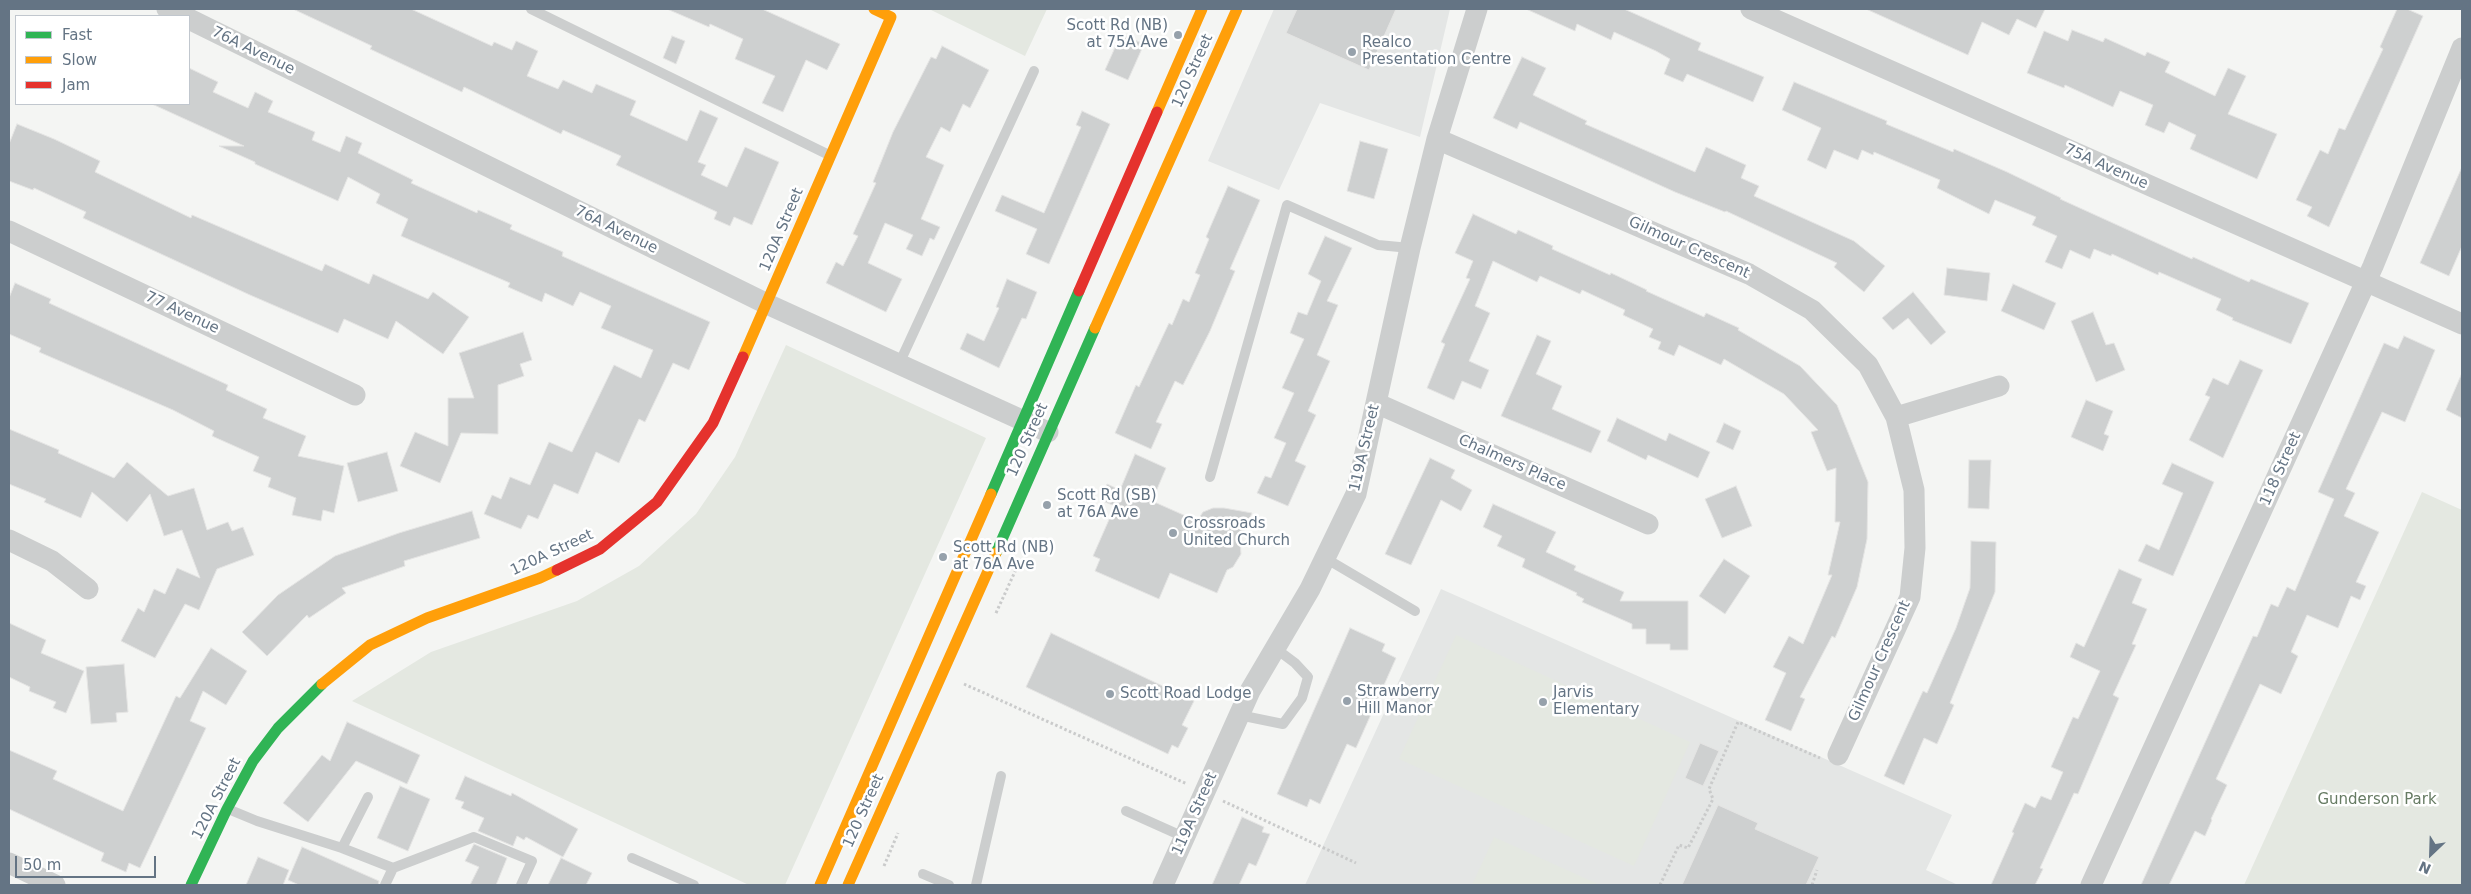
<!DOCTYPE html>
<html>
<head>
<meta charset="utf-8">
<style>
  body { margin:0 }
  #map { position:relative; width:2471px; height:894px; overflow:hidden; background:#f4f5f3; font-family:"DejaVu Sans",sans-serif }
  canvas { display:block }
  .frame { position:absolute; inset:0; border:10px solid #647484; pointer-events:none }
  .legend { position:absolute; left:15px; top:15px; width:175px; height:90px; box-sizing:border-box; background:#fff; border:1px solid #c1c7ce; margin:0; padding:6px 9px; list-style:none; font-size:15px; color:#647484 }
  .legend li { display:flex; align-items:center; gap:10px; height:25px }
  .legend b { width:25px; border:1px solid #c1c7ce }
  .north { position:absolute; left:2406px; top:829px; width:50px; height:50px; -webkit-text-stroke:4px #fff; paint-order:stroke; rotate:204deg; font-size:14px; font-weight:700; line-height:20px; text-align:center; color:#647484 }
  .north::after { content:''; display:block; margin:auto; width:18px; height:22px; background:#647484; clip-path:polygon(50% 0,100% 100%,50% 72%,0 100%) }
  .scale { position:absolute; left:15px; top:856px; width:141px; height:22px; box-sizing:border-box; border:2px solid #647484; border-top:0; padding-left:6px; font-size:15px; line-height:18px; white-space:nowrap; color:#647484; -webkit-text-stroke:4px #fff; paint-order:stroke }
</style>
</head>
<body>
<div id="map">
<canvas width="2471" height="894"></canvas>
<div class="frame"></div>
<ul class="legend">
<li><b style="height:6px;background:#30b455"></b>Fast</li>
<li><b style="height:6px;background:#ff9f0a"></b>Slow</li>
<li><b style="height:6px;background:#e5322d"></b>Jam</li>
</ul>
<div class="north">N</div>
<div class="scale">50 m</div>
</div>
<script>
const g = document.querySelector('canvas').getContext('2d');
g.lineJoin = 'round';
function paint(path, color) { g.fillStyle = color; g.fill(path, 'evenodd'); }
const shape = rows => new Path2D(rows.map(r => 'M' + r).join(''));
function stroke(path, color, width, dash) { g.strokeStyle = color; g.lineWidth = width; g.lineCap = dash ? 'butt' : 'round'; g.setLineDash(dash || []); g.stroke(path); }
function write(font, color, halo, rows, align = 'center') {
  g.font = font + ' "DejaVu Sans",sans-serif'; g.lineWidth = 5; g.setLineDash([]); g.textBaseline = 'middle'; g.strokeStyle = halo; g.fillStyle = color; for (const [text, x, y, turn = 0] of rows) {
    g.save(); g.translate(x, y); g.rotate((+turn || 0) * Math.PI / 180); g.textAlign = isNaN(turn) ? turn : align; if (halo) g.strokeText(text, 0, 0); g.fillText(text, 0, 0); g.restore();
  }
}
paint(shape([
  [1274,9,1450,9,1420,137,1320,103,1279,190,1208,161],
  [1441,589,1952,815,1926,870,1958,885,1305,885]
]), '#e4e6e5');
paint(shape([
  [929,9,1047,9,1025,56],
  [786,345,986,438,785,885,749,885,352,701,431,652,577,601,639,566,696,514,735,457],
  [2422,492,2462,510,2462,885,2244,885],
  [1456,635,1690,742,1634,866,1399,759],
  [1494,837,1600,885,1472,885]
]), '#e4e8e1');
const building = shape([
  [293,9,411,9,492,46,494,42,512,50,516,41,538,51,527,76,558,89,563,80,592,93,596,84,636,101,630,115,687,141,700,110,718,118,698,162,706,165,701,175,727,187,745,147,779,162,752,225,734,217,730,226,714,219,717,212,616,165,621,156,563,130,561,134,464,87,462,92,370,49,372,46,293,9],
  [667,9,762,9,840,44,827,70,806,60,783,112,762,103,775,76,735,59,743,39,710,24,709,27,667,9],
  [1297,9,1396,9,1369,70,1286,33,1297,9],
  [1526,9,1624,9,1701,43,1698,50,1764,77,1753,102,1687,74,1683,82,1664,74,1670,59,1656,51,1614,32,1611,40,1577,24,1575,31,1526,9],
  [1866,9,2045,9,2036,28,2017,19,2009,35,1982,22,1968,55,1866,9],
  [2397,9,2407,9,2423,16,2329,227,2307,216,2312,207,2296,200,2320,150,2328,154,2339,128,2345,130,2383,49,2380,47,2397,9],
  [2072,30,2103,42,2105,38,2145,56,2147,52,2170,62,2165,72,2215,96,2228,68,2246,76,2228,114,2277,134,2257,179,2190,149,2196,135,2169,122,2164,133,2145,125,2153,105,2120,91,2113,107,2065,85,2064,88,2027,73,2044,31,2068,41,2072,30],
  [1121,34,1144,44,1128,80,1105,70,1121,34],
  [672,36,685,41,676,64,663,58,672,36],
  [942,46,989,70,970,108,963,104,950,132,941,127,926,157,944,165,921,219,940,227,934,240,930,238,922,256,906,249,913,235,885,223,868,263,902,279,886,312,826,283,836,262,843,266,858,236,853,234,876,183,873,182,893,132,931,57,936,59,942,46],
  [1522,57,1546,68,1533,95,1587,121,1585,124,1695,172,1706,147,1746,165,1741,178,1759,186,1754,196,1854,241,1885,266,1864,292,1834,267,1837,263,1726,211,1725,212,1675,192,1520,122,1517,129,1493,118,1522,57],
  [189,68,218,82,213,92,248,108,255,92,273,101,268,112,315,132,312,140,340,152,346,136,362,143,358,153,413,180,411,183,477,213,478,210,512,225,510,229,563,252,562,256,710,322,689,370,673,363,645,422,639,419,619,463,596,452,578,494,554,484,538,519,528,515,521,529,484,514,492,495,501,499,510,477,530,485,549,442,572,452,614,365,641,378,653,350,601,328,611,306,580,292,573,306,545,293,542,302,508,287,510,283,401,236,408,219,376,203,380,194,348,177,338,201,255,164,255,162,219,146,244,146,152,104,189,104,189,68],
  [1794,82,1887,121,1886,124,1953,152,1954,149,2007,172,2061,198,2060,199,2192,259,2193,257,2249,282,2251,279,2309,303,2291,344,2232,320,2233,318,2216,310,2221,299,2159,272,2158,275,2112,254,2111,256,2094,249,2090,259,2070,250,2062,269,2045,262,2057,236,2032,225,2036,217,1995,200,1989,214,1937,188,1940,180,1874,152,1873,155,1862,150,1858,160,1834,150,1826,169,1807,160,1821,128,1782,110,1794,82],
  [1082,111,1110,124,1049,264,1026,254,1037,229,995,211,1002,195,1044,213,1081,127,1076,125,1082,111],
  [17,124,54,139,100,161,95,172,191,218,192,215,322,271,325,264,369,284,373,274,428,299,433,292,469,317,443,354,396,321,388,339,344,319,338,333,250,295,83,218,86,212,34,188,33,190,9,181,9,144,17,124],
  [1360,141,1388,149,1374,199,1347,191,1360,141],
  [2462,167,2462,246,2449,276,2420,263,2462,167],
  [1228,186,1260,200,1230,269,1235,271,1210,331,1183,385,1175,381,1156,422,1162,424,1151,449,1115,433,1136,385,1139,387,1169,323,1172,325,1183,299,1189,302,1200,275,1195,273,1209,239,1206,237,1228,186],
  [1473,214,1516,234,1518,230,1553,246,1552,249,1610,275,1611,273,1647,290,1646,291,1704,317,1706,313,1739,328,1738,330,1800,366,1837,405,1868,482,1867,539,1857,587,1835,638,1832,636,1800,697,1805,699,1791,731,1765,720,1786,673,1773,667,1789,636,1803,644,1832,575,1828,575,1840,522,1835,522,1836,468,1827,471,1811,432,1818,430,1784,394,1724,359,1721,365,1679,345,1674,356,1658,349,1661,342,1649,337,1653,329,1623,315,1625,310,1582,290,1580,294,1540,276,1537,282,1493,261,1475,306,1490,313,1469,361,1489,370,1481,389,1462,381,1454,400,1427,388,1445,344,1441,342,1470,279,1466,278,1473,261,1455,253,1473,214],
  [1325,236,1352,248,1327,301,1338,305,1317,355,1330,361,1308,411,1316,415,1295,461,1306,466,1288,506,1257,493,1265,476,1271,478,1286,443,1274,438,1294,393,1282,388,1304,339,1290,333,1298,312,1307,315,1321,281,1308,274,1325,236],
  [1947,268,1990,273,1987,301,1944,295,1947,268],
  [1007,279,1037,292,1026,319,1022,318,999,368,960,349,967,333,984,341,999,308,996,307,1007,279],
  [15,283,51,299,49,303,228,385,226,390,267,409,263,418,306,436,298,456,344,466,334,513,323,510,321,521,292,515,296,498,268,487,271,478,253,471,259,457,212,436,214,431,173,410,39,352,41,348,9,334,9,298,15,283],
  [2013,284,2056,303,2044,330,2001,311,2013,284],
  [1913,292,1946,332,1931,345,1908,318,1893,330,1882,318,1913,292],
  [2093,312,2106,345,2114,343,2125,370,2096,382,2071,321,2093,312],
  [523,332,532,360,520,364,524,376,498,385,498,434,461,433,440,483,400,466,415,432,448,446,448,398,474,398,459,353,523,332],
  [1537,335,1551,341,1536,374,1562,386,1552,409,1601,431,1591,453,1501,416,1537,335],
  [2404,336,2435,350,2405,422,2382,412,2346,489,2355,493,2344,516,2379,532,2356,582,2366,586,2360,600,2351,596,2338,628,2307,615,2291,652,2298,656,2281,694,2260,684,2216,779,2227,785,2211,819,2212,820,2205,836,2195,831,2169,885,2141,885,2253,636,2257,637,2271,604,2278,607,2287,587,2295,591,2334,499,2318,492,2384,343,2398,349,2404,336],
  [2240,360,2263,370,2223,458,2189,440,2210,397,2205,395,2213,378,2228,385,2240,360],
  [2462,373,2462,418,2446,410,2462,373],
  [2086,400,2113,411,2104,434,2109,436,2103,451,2071,437,2086,400],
  [1617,418,1666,441,1669,433,1710,452,1698,478,1648,455,1646,460,1607,441,1617,418],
  [1724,423,1741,431,1733,450,1716,442,1724,423],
  [9,429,59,450,58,453,114,478,127,462,168,496,194,488,207,530,228,522,232,531,243,527,254,555,217,569,199,610,185,604,155,658,121,641,138,608,144,612,154,589,165,594,177,568,200,578,182,530,164,536,150,494,127,522,92,492,81,518,44,502,46,499,9,484,9,429],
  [387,452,398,491,358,502,347,463,387,452],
  [1135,454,1166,468,1152,501,1197,521,1203,512,1213,508,1224,508,1252,513,1240,541,1241,554,1233,567,1227,570,1217,593,1170,573,1159,599,1095,571,1100,559,1093,556,1115,506,1100,500,1107,484,1120,490,1135,454],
  [1430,458,1455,470,1451,478,1472,490,1461,511,1441,500,1411,565,1385,554,1430,458],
  [1969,460,1991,460,1989,509,1968,508,1969,460],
  [2172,463,2214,482,2173,576,2138,561,2146,544,2159,550,2183,493,2162,484,2172,463],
  [1736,486,1752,526,1722,538,1705,499,1736,486],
  [1493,504,1556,532,1546,552,1576,566,1574,570,1624,592,1620,601,1688,601,1688,650,1670,650,1670,644,1646,644,1646,629,1632,629,1632,624,1582,602,1584,599,1576,595,1577,593,1522,567,1525,559,1497,546,1502,536,1483,527,1493,504],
  [472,511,480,538,404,561,405,566,342,588,346,593,309,618,307,615,267,656,242,632,278,595,335,556,399,533,472,511],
  [1971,541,1996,542,1995,592,1950,703,1954,705,1937,744,1924,738,1904,785,1884,776,1923,691,1927,693,1956,628,1970,588,1971,541],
  [1724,559,1750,576,1725,614,1699,596,1724,559],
  [2119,569,2142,579,2132,603,2147,609,2132,644,2136,645,2113,695,2119,698,2078,794,2074,793,2040,868,2043,869,2035,885,1991,885,2014,833,2012,832,2025,803,2035,808,2041,796,2051,800,2063,772,2051,767,2073,717,2078,719,2100,671,2070,657,2076,643,2084,647,2119,569],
  [9,623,46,640,41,653,84,671,66,713,53,708,56,702,29,691,30,687,9,677,9,623],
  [1350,628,1385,644,1382,651,1396,658,1356,748,1347,744,1320,804,1310,799,1307,807,1277,794,1350,628],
  [1051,633,1194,701,1182,725,1188,728,1178,748,1172,745,1168,754,1026,687,1051,633],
  [211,648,247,671,226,705,203,691,190,721,206,728,140,868,129,863,126,872,101,861,104,853,9,809,9,750,57,771,53,779,123,811,176,696,180,698,211,648],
  [124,664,128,712,116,713,117,722,91,724,86,667,124,664],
  [347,722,420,755,407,784,356,761,308,822,283,803,322,755,330,761,347,722],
  [1700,743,1719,751,1703,786,1685,778,1700,743],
  [465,776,511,796,512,793,578,829,563,857,526,837,524,840,517,836,513,846,478,831,484,818,461,808,464,802,455,799,465,776],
  [400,786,430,799,408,851,377,838,400,786],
  [1718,805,1758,823,1755,829,1819,857,1806,885,1682,885,1718,805],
  [1242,817,1264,827,1262,832,1270,834,1256,866,1249,863,1239,885,1212,885,1242,817],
  [474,844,507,858,496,885,470,885,479,867,465,861,474,844],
  [302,847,379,881,378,885,299,885,288,880,302,847],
  [258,857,289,870,283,885,246,885,258,857],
  [561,858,592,873,586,885,548,885,561,858]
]);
paint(building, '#ced0d0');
stroke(building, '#e4e4e3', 1);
stroke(shape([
  [996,613,1018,565],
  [964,684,1187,784],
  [1223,801,1356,863],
  [884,866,898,833],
  [1660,885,1679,845,1688,848,1713,799,1709,789,1738,722,1820,758],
  [1812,885,1817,870]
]), '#cacbcb', 3, [2.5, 2.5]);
stroke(shape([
  [531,9,829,155],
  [899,364,1034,71],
  [1210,477,1287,205,1378,245,1410,248],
  [1325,558,1415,611],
  [1239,715,1283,724,1302,698,1308,677,1295,663,1275,648],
  [228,809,257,821,342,848,393,868,474,837,532,861,521,885],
  [1126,811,1184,837],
  [342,848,368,797],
  [632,858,694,885],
  [923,874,949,885],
  [385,885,393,868],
  [976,885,1001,776]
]), '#cccece', 10);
stroke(shape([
  [167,9,183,16],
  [1751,9,2462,324],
  [189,19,767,304,1048,432],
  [1437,139,1749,274,1812,310,1868,365,1896,417,1914,490,1915,548,1910,597,1838,755],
  [9,231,355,395],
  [1376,403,1648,524],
  [1896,417,1999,386],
  [9,540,52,561,88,589],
  [9,863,55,885],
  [1163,885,1250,691,1310,589,1356,494,1410,248,1437,139,1477,9],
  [2091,885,2373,266,2462,48]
]), '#cccece', 21);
stroke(shape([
  [991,494,1079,291],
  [996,553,1095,328],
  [191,885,227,809,253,761,278,728,322,684]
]), '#30b455', 11);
stroke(shape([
  [1157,112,1202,9],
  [1095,328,1237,9],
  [743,357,891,17,874,9],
  [322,684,370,645,427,618,540,578,557,570],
  [820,885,991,494],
  [848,885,996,553]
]), '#ff9f0a', 11);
stroke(shape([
  [1079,291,1157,112],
  [557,570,600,549,657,502,713,423,743,357]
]), '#e5322d', 11);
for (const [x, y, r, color] of [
  [1178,35,5,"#96a1ab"],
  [1352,52,5,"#96a1ab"],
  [1047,505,5,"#96a1ab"],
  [1173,533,5,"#96a1ab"],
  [943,557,5,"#96a1ab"],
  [1110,694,5,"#96a1ab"],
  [1347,701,5,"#96a1ab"],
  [1543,702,5,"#96a1ab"]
]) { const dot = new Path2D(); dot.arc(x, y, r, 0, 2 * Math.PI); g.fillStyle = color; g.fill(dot); stroke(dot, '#fff', 2); }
write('15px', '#647484', '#fff', [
  ["Scott Rd (NB)",1168,26,"right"],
  ["at 75A Ave",1168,43,"right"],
  ["Realco",1362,43],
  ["Presentation Centre",1362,60],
  ["Scott Rd (SB)",1057,496],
  ["at 76A Ave",1057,513],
  ["Crossroads",1183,524],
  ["United Church",1183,541],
  ["Scott Rd (NB)",953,548],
  ["at 76A Ave",953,565],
  ["Strawberry",1357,692],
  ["Hill Manor",1357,709],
  ["Jarvis",1553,693],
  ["Elementary",1553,710],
  ["Scott Road Lodge",1120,694]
], 'left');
write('15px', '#647484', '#fff', [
  ["76A Avenue",253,51,26],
  ["120 Street",1193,71,-66],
  ["75A Avenue",2106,167,24],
  ["76A Avenue",616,230,26],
  ["120A Street",782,230,-67],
  ["Gilmour Crescent",1689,248,24],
  ["77 Avenue",182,313,25],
  ["120 Street",1028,440,-66],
  ["119A Street",1365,448,-77],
  ["Chalmers Place",1512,463,24],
  ["118 Street",2281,469,-66],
  ["120A Street",552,553,-25],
  ["Gilmour Crescent",1880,661,-66],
  ["120A Street",217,799,-63],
  ["120 Street",864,811,-66],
  ["119A Street",1195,814,-66]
]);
write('15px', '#667b63', '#fff', [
  ["Gunderson Park",2377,800]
]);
</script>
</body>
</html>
